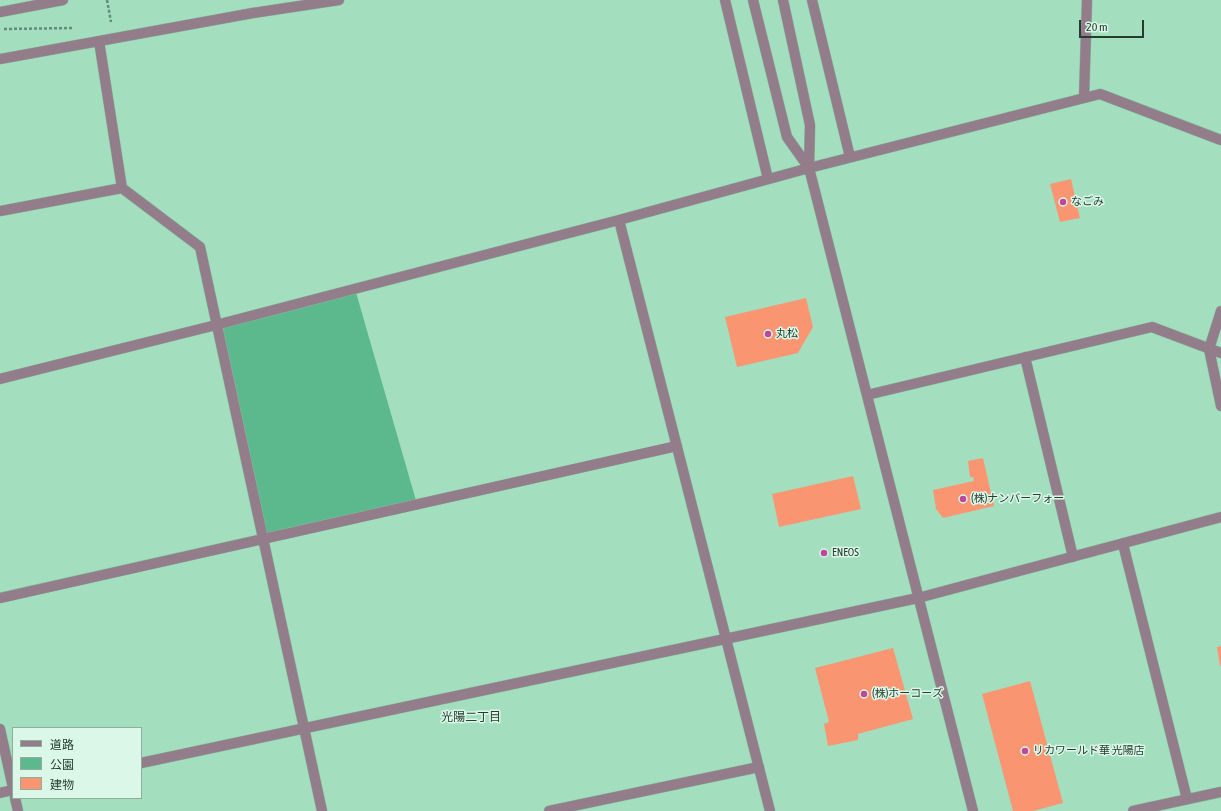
<!DOCTYPE html>
<html>
<head>
<meta charset="utf-8">
<style>
  body { margin:0 }
  #map { position:relative; width:1221px; height:811px; overflow:hidden; background:#a3debf; font-family:"Asap Condensed","Noto Sans JP",sans-serif }
  canvas { display:block }
  .legend { position:absolute; left:12px; top:727px; width:130px; height:72px; box-sizing:border-box; background:#dbf7e7; border:1px solid #92ad9e; margin:0; padding:5px 7px; list-style:none; font-size:12px; color:#253d31 }
  .legend li { display:flex; align-items:center; gap:8px; height:20px }
  .legend b { width:20px; border:1px solid #92ad9e }
  .scale { position:absolute; left:1079px; top:20px; width:65px; height:18px; box-sizing:border-box; border:2px solid #253d31; border-top:0; padding-left:5px; font-size:12px; line-height:14px; white-space:nowrap; color:#253d31; -webkit-text-stroke:3px #dbf7e7; paint-order:stroke }
</style>
</head>
<body>
<div id="map">
<canvas width="1221" height="811"></canvas>
<ul class="legend">
<li><b style="height:5px;background:#937d8a"></b>道路</li>
<li><b style="height:11px;background:#5cb98d"></b>公園</li>
<li><b style="height:11px;background:#f99671"></b>建物</li>
</ul>
<div class="scale">20 m</div>
</div>
<script>
const g = document.querySelector('canvas').getContext('2d');
g.lineJoin = 'round';
function paint(path, color) { g.fillStyle = color; g.fill(path, 'evenodd'); }
const shape = rows => new Path2D(rows.map(r => 'M' + r).join(''));
function stroke(path, color, width, dash) { g.strokeStyle = color; g.lineWidth = width; g.lineCap = dash ? 'butt' : 'round'; g.setLineDash(dash || []); g.stroke(path); }
function write(font, color, halo, rows, align = 'center') {
  g.font = font + ' "Asap Condensed","Noto Sans JP",sans-serif'; g.lineWidth = 3; g.setLineDash([]); g.textBaseline = 'middle'; g.strokeStyle = halo; g.fillStyle = color; for (const [text, x, y, turn = 0] of rows) {
    g.save(); g.translate(x, y); g.rotate((+turn || 0) * Math.PI / 180); g.textAlign = isNaN(turn) ? turn : align; if (halo) g.strokeText(text, 0, 0); g.fillText(text, 0, 0); g.restore();
  }
}
paint(shape([
  [355,289,417,504,263,538,216,325]
]), '#5cb98d');
paint(shape([
  [1071,179,1080,218,1060,222,1050,184],
  [806,298,813,327,798,353,737,367,725,317],
  [983,458,994,506,943,518,936,509,933,490,974,481,973,477,970,477,968,461],
  [853,476,861,509,779,527,772,494],
  [1221,646,1221,666,1220,666,1217,647],
  [893,648,913,719,858,734,858,740,828,746,824,724,829,722,815,668],
  [1030,681,1063,803,1033,811,1013,811,982,694]
]), '#f99671');
const minor = shape([
  [725,0,768,179],
  [753,0,787,137,809,168],
  [783,0,810,125,809,168,973,811],
  [812,0,850,157],
  [0,12,63,0],
  [99,41,122,188],
  [0,59,253,13,339,0],
  [1084,98,1087,0],
  [0,211,122,188,200,247,322,811],
  [619,220,770,811],
  [1221,311,1209,349,1221,406],
  [1025,357,1073,557],
  [0,379,216,325,619,220,809,168,1100,94,1221,140],
  [867,395,1152,327,1221,353],
  [1123,544,1187,799],
  [0,598,677,446],
  [0,729,13,788],
  [141,763,918,598,1221,517],
  [0,793,13,790],
  [15,798,18,811],
  [549,811,759,767],
  [1133,811,1221,792]
]);
stroke(minor, '#87bba0', 11);
stroke(shape([
  [107,0,111,22],
  [4,29,73,28]
]), '#638c77', 2.5, [3, 2]);
stroke(minor, '#937d8a', 10);
for (const [x, y, r, color] of [
  [1063,202,4,"#be469b"],
  [768,334,4,"#be469b"],
  [963,499,4,"#be469b"],
  [824,553,4,"#be469b"],
  [864,694,4,"#be469b"],
  [1025,751,4,"#be469b"]
]) { const dot = new Path2D(); dot.arc(x, y, r, 0, 2 * Math.PI); g.fillStyle = color; g.fill(dot); stroke(dot, '#dbf7e7', 1.5); }
write('11px', '#253d31', '#dbf7e7', [
  ["なごみ",1071,202],
  ["丸松",776,334],
  ["(株)ナンバーフォー",971,499],
  ["ENEOS",832,553],
  ["(株)ホーコーズ",872,694],
  ["リカワールド華 光陽店",1033,751]
], 'left');
write('12px', '#253d31', '#dbf7e7', [
  ["光陽二丁目",471,717]
]);
</script>
</body>
</html>
